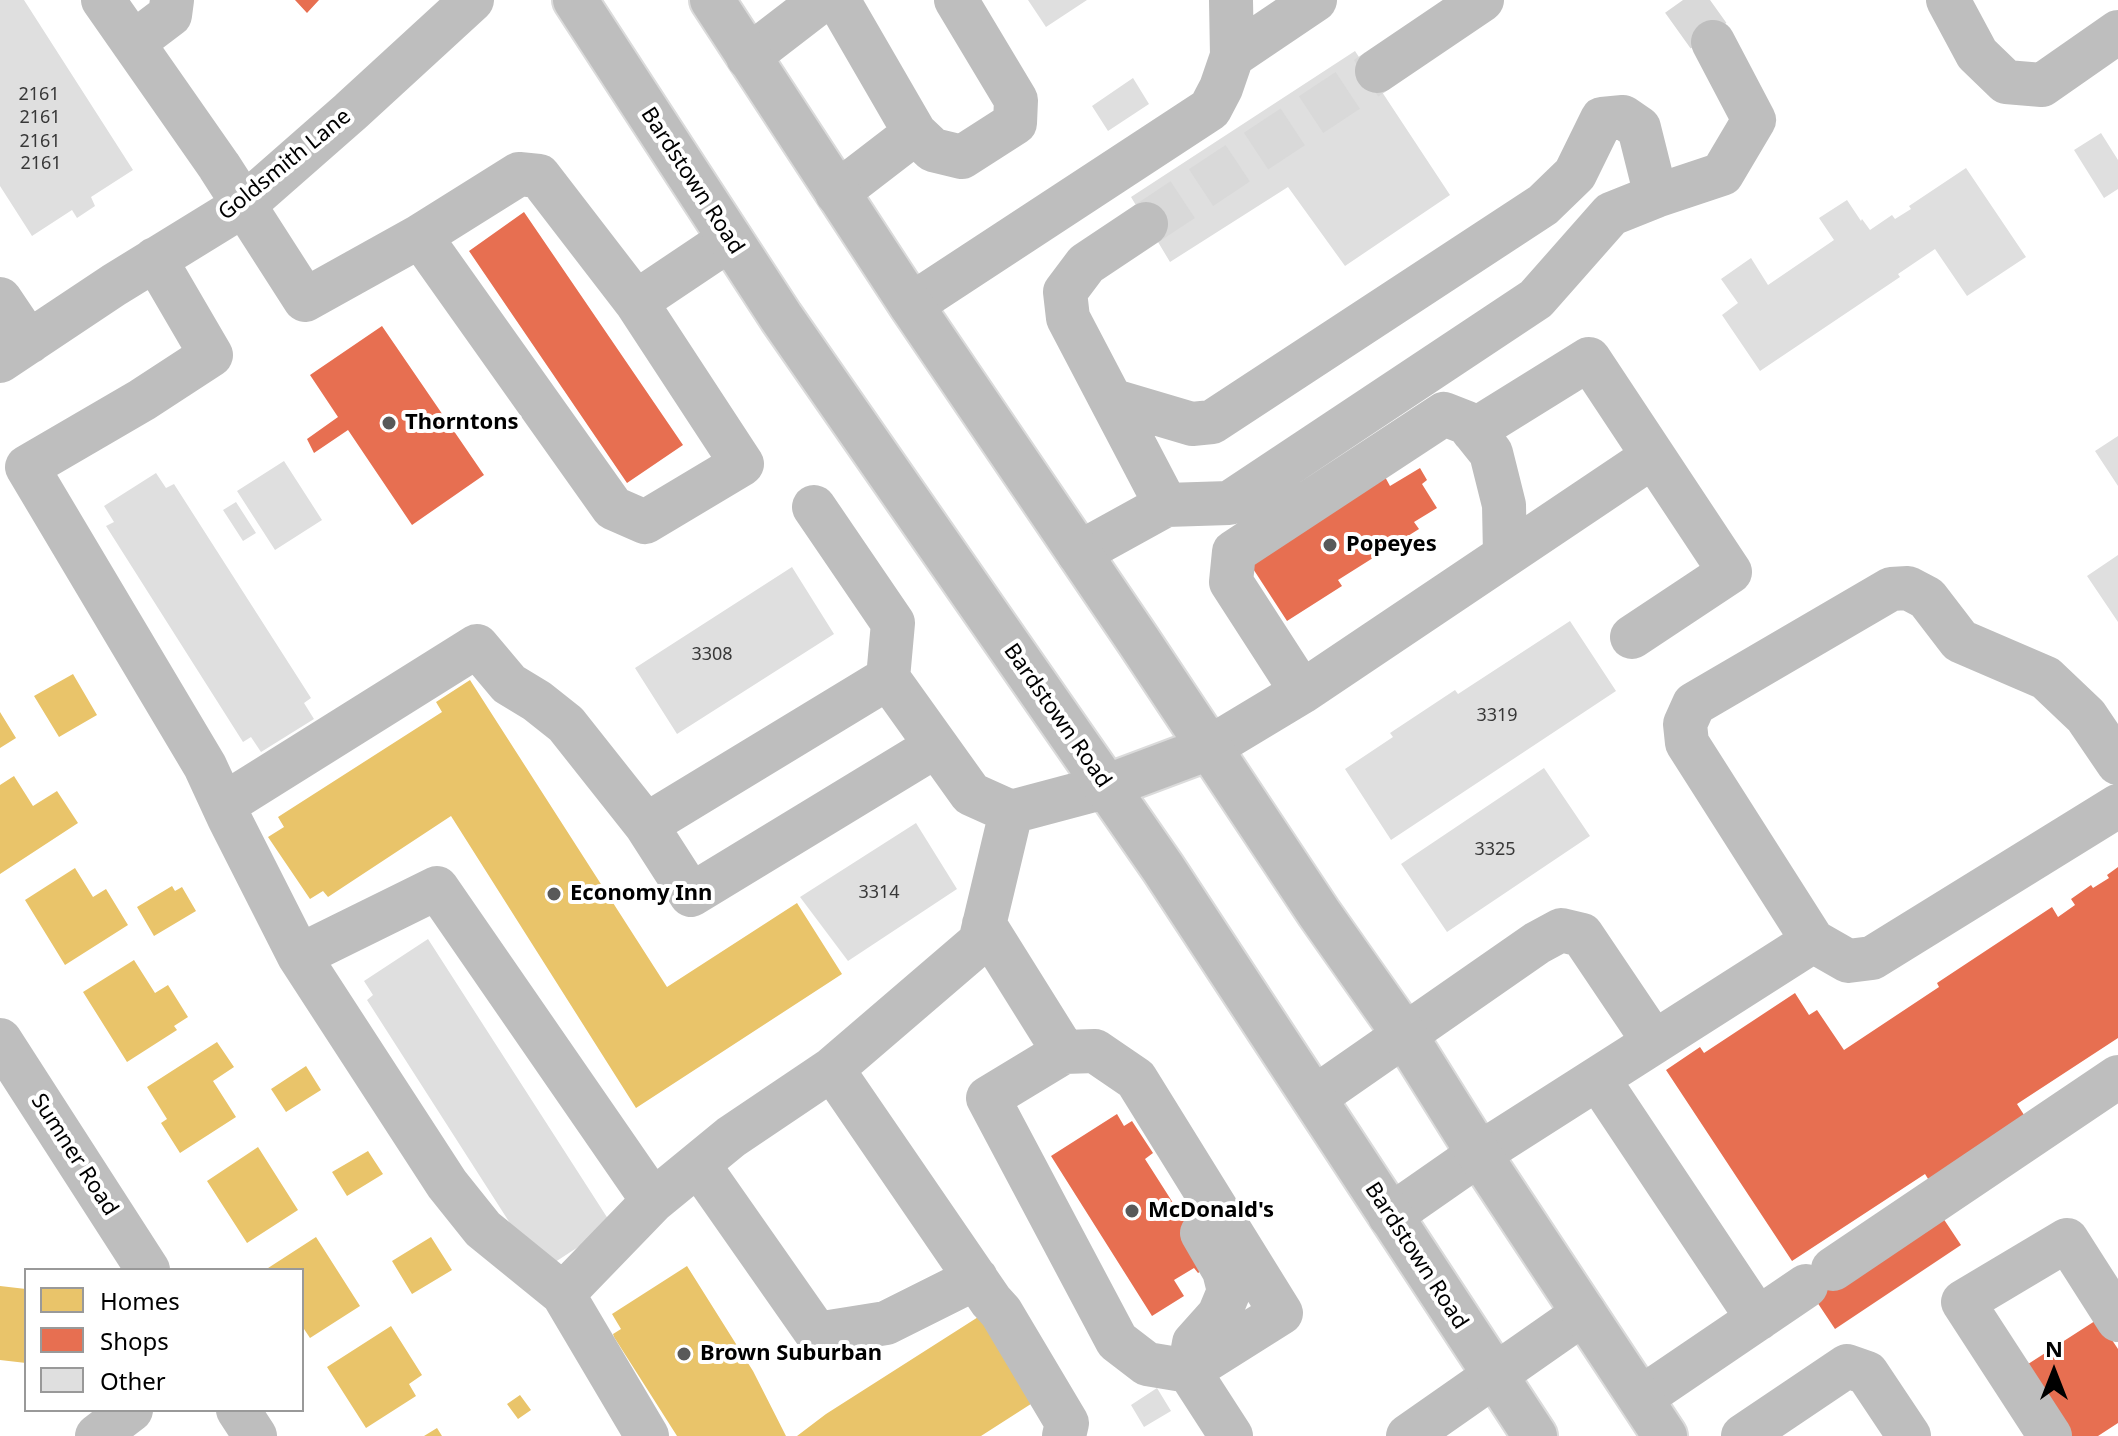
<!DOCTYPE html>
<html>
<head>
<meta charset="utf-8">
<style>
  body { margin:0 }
  #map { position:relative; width:2118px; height:1436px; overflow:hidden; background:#fff; font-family:"Noto Sans",sans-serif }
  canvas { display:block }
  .legend { position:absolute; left:24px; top:1268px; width:280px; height:144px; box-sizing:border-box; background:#fff; border:2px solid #999; margin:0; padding:10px 14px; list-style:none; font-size:24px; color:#000 }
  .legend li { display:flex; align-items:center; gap:16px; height:40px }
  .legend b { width:40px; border:2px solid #999 }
  .north { position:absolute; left:2014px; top:1332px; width:80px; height:80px; -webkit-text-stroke:6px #fff; paint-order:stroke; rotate:0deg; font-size:22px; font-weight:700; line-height:32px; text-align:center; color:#000 }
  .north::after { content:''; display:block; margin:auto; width:28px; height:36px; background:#000; clip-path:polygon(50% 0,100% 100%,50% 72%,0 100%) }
</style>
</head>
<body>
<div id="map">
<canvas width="2118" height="1436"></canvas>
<ul class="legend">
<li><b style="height:22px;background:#e9c46a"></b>Homes</li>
<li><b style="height:22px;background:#e76f51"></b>Shops</li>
<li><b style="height:22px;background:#dfdfdf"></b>Other</li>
</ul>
<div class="north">N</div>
</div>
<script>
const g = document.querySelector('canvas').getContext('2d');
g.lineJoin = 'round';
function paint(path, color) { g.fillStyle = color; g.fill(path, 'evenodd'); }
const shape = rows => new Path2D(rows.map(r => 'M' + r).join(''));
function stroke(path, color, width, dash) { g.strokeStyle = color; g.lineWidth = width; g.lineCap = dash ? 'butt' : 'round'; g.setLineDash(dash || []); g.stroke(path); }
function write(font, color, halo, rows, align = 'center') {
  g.font = font + ' "Noto Sans",sans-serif'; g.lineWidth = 8; g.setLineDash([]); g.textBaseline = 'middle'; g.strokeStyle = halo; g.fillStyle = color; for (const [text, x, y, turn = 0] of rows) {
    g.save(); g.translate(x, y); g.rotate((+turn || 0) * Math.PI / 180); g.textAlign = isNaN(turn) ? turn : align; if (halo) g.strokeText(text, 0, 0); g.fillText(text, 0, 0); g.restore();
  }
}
paint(shape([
  [73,674,97,715,59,737,34,696],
  [470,680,667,987,797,903,842,974,636,1108,451,816,328,897,323,891,310,899,268,837,284,827,278,817,442,712,436,702],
  [0,712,16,738,0,748],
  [14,776,33,806,57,791,78,823,0,874,0,785],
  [75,868,93,897,106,889,128,925,65,965,25,900],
  [172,886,175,891,182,887,196,911,154,936,137,907],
  [134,960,155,993,168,985,188,1017,174,1026,177,1030,127,1062,83,992],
  [217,1042,234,1067,213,1081,236,1117,180,1153,161,1123,167,1119,147,1087],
  [306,1066,321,1090,286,1112,271,1089],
  [258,1147,298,1210,247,1243,207,1181],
  [368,1151,383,1174,347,1196,332,1172],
  [316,1237,360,1306,310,1338,302,1326,302,1270,265,1270],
  [431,1237,452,1270,412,1294,392,1261],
  [687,1266,753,1371,786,1436,677,1436,614,1337,613,1334,621,1329,612,1314],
  [0,1286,26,1289,26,1363,0,1360],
  [986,1312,1034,1402,981,1436,797,1436,826,1414],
  [391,1326,422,1375,409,1384,416,1396,366,1428,327,1367],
  [520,1395,531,1410,518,1419,507,1404],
  [437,1428,442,1436,424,1436]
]), '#e9c46a');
paint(shape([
  [295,0,319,0,307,13],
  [524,212,683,445,627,483,469,251],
  [382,326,484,475,412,525,348,430,314,453,307,439,338,417,310,375],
  [1420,468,1427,480,1422,484,1437,508,1414,522,1419,529,1338,580,1342,586,1287,621,1248,561,1384,475,1390,486],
  [2118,867,2118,1038,2017,1104,2026,1118,1930,1182,1925,1174,1792,1261,1666,1070,1700,1047,1704,1053,1795,993,1809,1015,1817,1010,1844,1050,1939,987,1937,983,2052,907,2058,917,2075,905,2071,899,2091,885,2093,888,2109,878,2107,875],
  [1117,1114,1124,1126,1132,1121,1153,1153,1145,1159,1212,1264,1198,1273,1194,1268,1174,1280,1184,1296,1152,1316,1051,1156],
  [1939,1212,1961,1245,1835,1329,1813,1296],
  [2098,1319,2118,1349,2118,1423,2098,1436,2071,1436,2025,1366]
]), '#e76f51');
paint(shape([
  [0,0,24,0,133,170,91,197,95,206,77,218,72,210,32,236,0,186],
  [1028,0,1087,0,1046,27],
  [1355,51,1450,195,1345,266,1288,187,1170,262,1131,197],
  [1133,78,1149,104,1108,131,1092,106],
  [2101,133,2118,160,2118,189,2104,198,2074,150],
  [1966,168,2026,257,1967,296,1935,249,1898,274,1900,277,1760,371,1722,315,1738,303,1721,279,1751,258,1768,285,1834,240,1819,218,1847,200,1861,221,1862,219,1870,230,1892,215,1895,219,1911,209,1909,206],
  [2118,436,2118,486,2095,451],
  [284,461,322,520,275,550,237,491],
  [156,473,166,488,174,484,311,698,304,703,314,719,261,752,251,737,243,742,106,526,114,522,104,506],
  [236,502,256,533,243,541,223,510],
  [2118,555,2118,622,2087,576],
  [792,567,834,634,677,734,635,668],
  [1570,621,1616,691,1391,840,1345,769,1393,737,1390,733,1455,690,1458,694],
  [1544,768,1590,836,1447,932,1401,864],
  [916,823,957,889,848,961,800,897],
  [428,939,612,1225,549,1266,531,1256,367,1000,373,995,364,981],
  [1157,1388,1171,1411,1144,1427,1131,1405]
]), '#dfdfdf');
stroke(shape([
  [1683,0,1713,42],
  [1146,224,1377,71]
]), '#d9d9d9', 44, [44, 22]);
const major = shape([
  [575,0,781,317,1163,868,1535,1436],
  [712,0,911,305,1138,640,1319,913,1404,1034,1479,1154,1665,1436],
  [1105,787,1209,748]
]);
stroke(major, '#dbdbdb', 48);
stroke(shape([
  [103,0,219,166,305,300,420,236,613,508,645,522,742,464,636,302,730,239],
  [838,0,915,133,933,150,962,157,1015,123,1016,100,956,0],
  [1948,0,1977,54,2006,82,2042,85,2118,32],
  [133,43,170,15,172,0],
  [1232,56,1315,0],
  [748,57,822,0],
  [1377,71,1482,0],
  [837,193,915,133],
  [1146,224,1086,264,1065,292,1068,318,1166,505],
  [420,236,519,174,539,176,636,302],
  [155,259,211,355,142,400,27,467,205,766,229,818,299,956,447,1184,483,1229,563,1294,647,1436],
  [0,299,29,342],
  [911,305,1210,109,1221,88,1232,56,1231,0],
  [0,361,114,285,244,205,350,112,472,0],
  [1111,400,1192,424,1212,422,1543,205,1575,174,1602,119,1623,117,1639,128,1656,196],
  [1473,431,1589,359,1730,572,1632,637],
  [814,507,893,623,888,678],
  [1079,553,1166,505,1229,503,1536,299,1611,214,1656,196,1722,174,1754,120,1713,42],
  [1302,692,1231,582,1234,552,1444,414,1467,423,1491,453,1504,505,1505,555],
  [1209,748,1302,692,1652,457],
  [223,805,477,646,509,684,537,701,566,724,646,825,888,678,971,794,1011,812],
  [646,825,691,895,936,746],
  [984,924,1064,1052],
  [1813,941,1848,961,1872,958,2118,806],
  [299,956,437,888,653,1201],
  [0,1040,148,1270],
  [1095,1051,1136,1079,1281,1313,1189,1371,1147,1364,1117,1341,988,1098,1064,1052,1095,1051],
  [832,1069,980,942,1011,812,1105,787],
  [1598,1079,1758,1319],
  [1314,1098,1537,943,1561,930,1582,935,1654,1042],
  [698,1164,817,1334,886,1323,976,1278],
  [1390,1216,1479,1154,1813,941,1687,743,1685,724,1694,704,1891,589,1908,588,1927,598,1960,641,2046,678,2086,716,2118,763],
  [1202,1233,1224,1271,1229,1291,1219,1315,1194,1343,1189,1371,1231,1436],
  [1833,1269,2118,1077],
  [563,1294,653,1201,731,1137,832,1069,991,1301,1001,1312,1067,1423,1064,1436],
  [1641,1398,1806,1286],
  [238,1410,255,1436],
  [97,1436,131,1410],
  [1408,1436,1584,1313],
  [1743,1436,1847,1366,1867,1373,1909,1436],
  [2050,1436,1963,1302,2067,1240,2118,1320]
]), '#bebebe', 44);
stroke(major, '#bebebe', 44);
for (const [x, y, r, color] of [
  [389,423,8,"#595959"],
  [1330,545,8,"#595959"],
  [554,894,8,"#595959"],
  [1132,1211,8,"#595959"],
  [684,1354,8,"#595959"]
]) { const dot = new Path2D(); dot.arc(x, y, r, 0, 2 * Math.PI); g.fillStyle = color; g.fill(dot); stroke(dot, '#fff', 3); }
write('18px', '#383838', null, [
  ["2161",39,95],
  ["2161",40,118],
  ["2161",40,142],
  ["2161",41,164],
  ["3308",712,655],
  ["3319",1497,716],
  ["3325",1495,850],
  ["3314",879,893]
]);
write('22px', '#000', '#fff', [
  ["Goldsmith Lane",285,165,-39],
  ["Bardstown Road",692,181,57],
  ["Bardstown Road",1057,716,55],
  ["Sumner Road",74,1155,57],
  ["Bardstown Road",1416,1256,57]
]);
write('bold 22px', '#000', '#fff', [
  ["Thorntons",405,423],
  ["Popeyes",1346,545],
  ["Economy Inn",570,894],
  ["McDonald's",1148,1211],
  ["Brown Suburban",700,1354]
], 'left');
</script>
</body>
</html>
